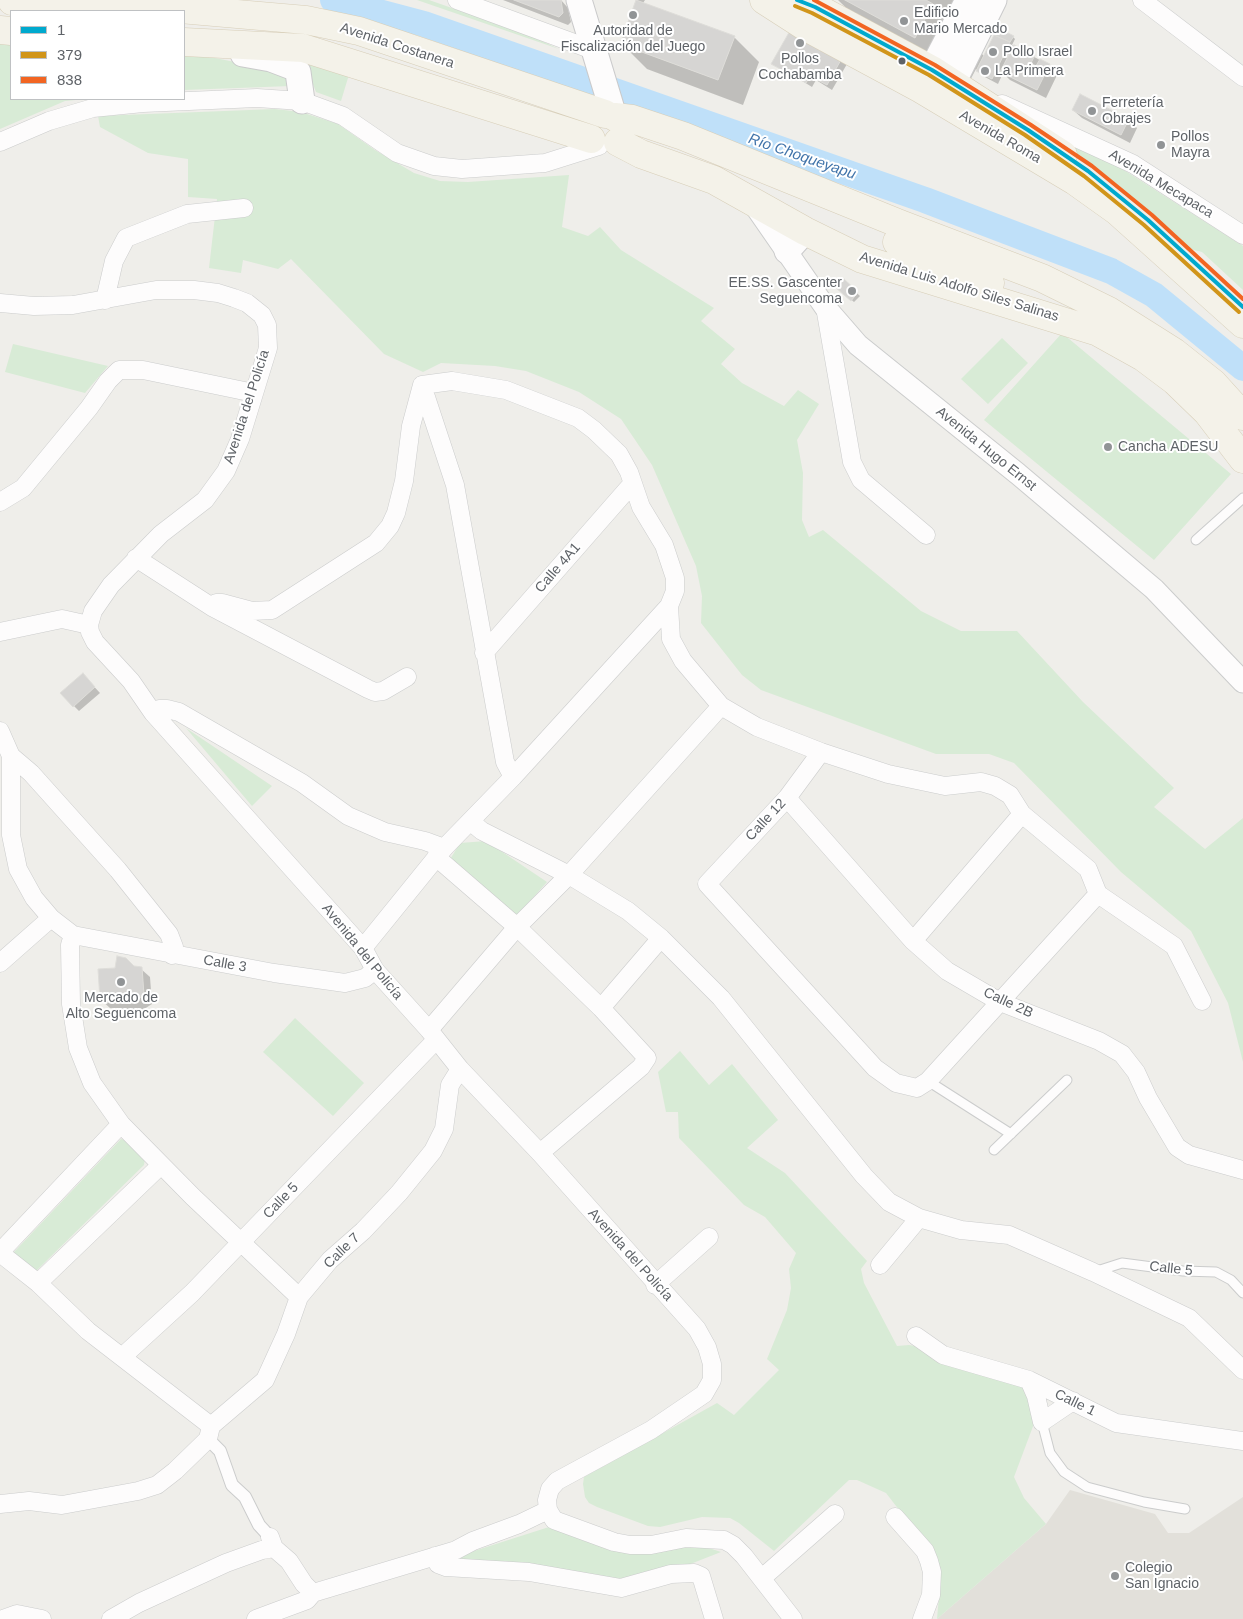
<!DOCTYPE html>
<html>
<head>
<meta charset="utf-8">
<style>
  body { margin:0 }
  #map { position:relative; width:1243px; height:1619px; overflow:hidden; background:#efeeea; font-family:Helvetica,sans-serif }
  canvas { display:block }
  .legend { position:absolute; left:10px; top:10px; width:175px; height:90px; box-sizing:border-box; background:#fff; border:1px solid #bfc1c3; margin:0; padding:6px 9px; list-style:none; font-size:15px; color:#5f6368 }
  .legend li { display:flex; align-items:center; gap:10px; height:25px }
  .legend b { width:25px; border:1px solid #bfc1c3 }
</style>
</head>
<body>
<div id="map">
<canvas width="1243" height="1619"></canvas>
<ul class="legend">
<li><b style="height:6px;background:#00a9ce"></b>1</li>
<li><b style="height:6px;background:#d1951a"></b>379</li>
<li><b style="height:6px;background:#f26522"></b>838</li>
</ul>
</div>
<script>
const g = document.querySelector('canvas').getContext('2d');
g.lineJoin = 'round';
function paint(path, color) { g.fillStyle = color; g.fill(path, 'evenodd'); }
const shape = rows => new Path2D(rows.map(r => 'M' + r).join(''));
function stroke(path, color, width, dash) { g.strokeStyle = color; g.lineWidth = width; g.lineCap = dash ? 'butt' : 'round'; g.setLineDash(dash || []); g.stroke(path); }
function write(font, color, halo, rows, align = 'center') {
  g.font = font + ' Helvetica,sans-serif'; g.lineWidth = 4; g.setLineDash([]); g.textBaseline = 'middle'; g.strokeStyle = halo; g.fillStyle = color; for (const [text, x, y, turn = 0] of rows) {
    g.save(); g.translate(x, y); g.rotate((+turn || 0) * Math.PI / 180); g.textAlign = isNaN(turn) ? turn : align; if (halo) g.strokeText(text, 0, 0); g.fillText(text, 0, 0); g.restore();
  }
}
paint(shape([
  [1070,1490,1155,1514,1168,1533,1189,1533,1243,1497,1243,1619,937,1619,1046,1524]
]), '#e2e0da');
paint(shape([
  [417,0,429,0,529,35,559,49],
  [0,35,11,36,11,99,86,99,65,101,0,129],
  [184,52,281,71,290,77,291,86,184,90],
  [299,56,351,68,341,101,316,92,306,66],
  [275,109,301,112,338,124,375,150,414,173,440,181,468,182,569,175,562,227,588,236,600,227,621,250,714,308,701,321,735,349,721,364,742,383,784,406,798,390,819,404,797,440,803,473,802,520,809,537,823,530,921,611,961,631,1017,631,1083,702,1174,788,1154,807,1205,849,1243,818,1243,1062,1228,1003,1191,931,1121,872,1014,763,989,754,936,754,761,690,742,675,701,623,702,596,696,566,652,465,621,419,579,392,526,371,495,366,441,363,423,372,384,354,291,259,278,269,243,260,241,273,209,268,217,199,188,197,188,159,148,153,100,127,98,116],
  [1070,145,1102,156,1243,246,1243,290,1202,252,1190,249,1137,201,1075,154],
  [1062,333,1231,474,1154,560,984,420],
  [1002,338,1028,363,988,404,961,379],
  [13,344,108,366,85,393,5,372],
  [186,728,272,786,252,806],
  [486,841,547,882,514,919,449,861,460,843],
  [295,1018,364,1083,333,1116,263,1052],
  [680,1051,709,1085,732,1064,778,1120,747,1148,785,1173,867,1261,861,1269,864,1283,897,1346,909,1345,928,1348,1035,1384,1038,1413,1014,1477,1024,1498,1046,1524,937,1619,941,1573,937,1559,886,1493,857,1480,849,1480,774,1551,739,1523,730,1518,702,1517,660,1527,648,1526,597,1507,589,1503,585,1497,583,1484,584,1477,717,1403,734,1415,779,1370,767,1359,787,1310,791,1288,789,1269,796,1253,765,1217,744,1205,679,1138,678,1112,666,1112,658,1072],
  [121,1139,128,1141,145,1159,144,1165,35,1272,15,1260,14,1252],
  [549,1527,582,1538,706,1547,721,1552,670,1572,639,1579,610,1579,449,1559]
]), '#d8ebd6');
paint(shape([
  [503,0,561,0,568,8,571,22,568,25],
  [637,0,645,0,643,3,734,37,759,62,743,105,647,69,622,44],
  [838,0,963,0,976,48,985,57,1013,37,1015,39,1012,45,1049,65,1058,73,1046,98,1010,80,1003,73,998,84,983,76,976,69,966,88,879,40],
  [791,31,847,64,832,90,816,80,812,87,773,63],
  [1073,110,1128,120,1137,128,1130,143,1082,118],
  [844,281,860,296,854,302,838,288],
  [88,680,100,693,79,711,74,706],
  [134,967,141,969,150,977,152,1004,141,1011,110,1008,101,1000,117,969]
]), '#0003');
stroke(shape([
  [333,0,424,24,925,200,1111,271,1154,295,1243,368]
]), '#bfe0f9', 26);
const building = shape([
  [514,0,561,0,563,13,559,17,514,0],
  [636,0,735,36,718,80,620,44,636,0],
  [845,0,926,0,933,4,915,38,845,0],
  [998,28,1014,36,1010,42,994,35,998,28],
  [791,29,842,58,827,85,810,76,806,83,771,64,791,29],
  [994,35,1010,42,992,79,976,71,994,35],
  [1014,45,1035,55,1031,63,1036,66,1040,59,1050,64,1037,90,1000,72,1014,45],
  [1080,94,1129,119,1121,135,1072,110,1080,94],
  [844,279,858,292,851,301,836,288,844,279],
  [83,673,95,687,73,707,60,693,83,673],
  [117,956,126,958,134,966,142,967,144,995,132,1003,100,1000,98,969,115,968,117,956]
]);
paint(building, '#d6d5d3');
stroke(building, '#deddd9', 1);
const service = shape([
  [1196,540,1243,498],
  [928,1081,1011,1134],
  [994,1150,1067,1080],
  [1094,1272,1122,1263,1183,1271,1216,1272,1231,1280,1243,1293],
  [1042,1422,1050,1453,1064,1472,1087,1487,1144,1502,1185,1509]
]);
const pedestrian = shape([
  [208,1439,220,1451,232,1485,245,1497,259,1525,270,1537]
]);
const minor = shape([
  [457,0,593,50],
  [1142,0,1243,77],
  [1002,104,1133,164,1243,235],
  [0,142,49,121,93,108,143,103,257,98,302,101,343,116,397,153,434,166,462,169,545,163,599,146],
  [105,300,114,261,126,238,187,214,244,208],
  [0,303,34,306,73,305,156,290,194,290,218,293,234,298,247,303,262,315,267,325,268,348,240,439,226,471,205,500,161,534,111,585,93,611,89,625,90,632,95,642,131,681,153,713,363,948,375,970,429,1030,460,1069,540,1153,697,1329,707,1347,712,1364,712,1380,704,1394,651,1430,557,1481,550,1489,547,1500,548,1510,554,1520,614,1542,630,1545,651,1545,686,1538,724,1540,733,1545,744,1556,793,1619],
  [825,307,852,462,861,480,926,535],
  [422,385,452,381,506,390,578,418,594,430,619,454,629,472,641,507,664,545,675,578,675,591,669,606,671,639,683,661,721,706,757,727,821,752,888,774,945,786,981,782,995,786,1010,795,1022,814,1088,869,1098,894,1174,946,1202,1001],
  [422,385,455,485,505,762,513,777],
  [0,502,23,488,89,408,108,381,119,370,143,370,254,393],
  [136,558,212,607,368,689,375,692,383,691,407,677],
  [212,607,216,603,222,603,252,611,272,610,376,543,390,526,396,513,404,481,411,426,422,385],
  [0,632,62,619,89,625],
  [484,653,632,484],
  [153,713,159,709,167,709,179,712,302,783,348,816,385,832,425,841,444,848],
  [0,731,11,756,31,773,118,870,169,934,174,947,172,955],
  [821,752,787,798,707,884,875,1068,896,1083,917,1088,928,1081,1098,894],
  [11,756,11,835,18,869,34,898,51,918,73,935,274,973,345,983,365,978,375,970],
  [787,798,913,941,947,971,1000,1002,1099,1041,1122,1054,1136,1072,1148,1098,1177,1147,1189,1155,1243,1170],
  [471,822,482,831,569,875,628,911,661,938,721,998,864,1176,889,1202,919,1218,961,1230,1009,1235,1093,1272,1189,1318,1243,1370],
  [436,857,517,927,601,1008,647,1058,641,1067,540,1153],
  [73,935,70,945,71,1004,78,1048,92,1083,121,1124,193,1197,299,1297],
  [913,941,1022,814],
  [363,948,444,848,513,777,669,606],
  [0,963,51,918],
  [601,1008,661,938],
  [429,1030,517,927,569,875,721,706],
  [0,1252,121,1124],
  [0,1253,38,1283,88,1331,211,1426],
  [880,1265,919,1218],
  [38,1283,161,1165],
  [655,1285,709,1237],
  [916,1336,943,1355,1029,1380,1116,1423,1243,1441],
  [122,1357,192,1293,436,1040],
  [1029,1380,1036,1396,1042,1422,1073,1401],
  [211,1426,265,1380,286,1334,299,1297,330,1260,363,1231,399,1193,433,1151,444,1129,450,1085,460,1069],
  [0,1504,29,1501,62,1505,138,1491,157,1485,175,1471,208,1439,211,1426],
  [895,1517,925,1551,929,1561,932,1572,931,1595,922,1619],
  [270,1537,274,1548,289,1561,304,1584,313,1593],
  [435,1556,438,1564,446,1567,529,1572,621,1588,671,1574,694,1573,701,1576,714,1619],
  [762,1578,835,1514],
  [3,1619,17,1614,42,1619],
  [111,1619,139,1603,226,1563,262,1550,274,1548],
  [256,1619,307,1600,313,1593,456,1550,473,1541,519,1524,548,1510]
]);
const tertiary = shape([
  [753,203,825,307,858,345,1018,474,1154,589,1243,682]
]);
const secondary = shape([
  [579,0,611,106,610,115],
  [243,54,271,59,292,67,298,72,302,101],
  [922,88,968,0],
  [942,100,953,83,994,0],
  [787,251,805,231]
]);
const primary = shape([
  [764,0,806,27,921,89,1075,181,1117,211,1243,324],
  [797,0,815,7,932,70,1063,155],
  [12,1,180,9,306,20,359,31,605,114],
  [0,30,11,31],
  [184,42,303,48,591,139],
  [615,117,632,119,683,136,900,224,1042,278,1109,311,1174,352,1213,383,1243,416],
  [618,142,641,154,714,180,805,231,862,259,1098,332,1143,357,1175,381,1207,412,1243,459],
  [897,242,990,283]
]);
stroke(service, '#cbcccc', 11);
stroke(pedestrian, '#cbcccc', 14);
stroke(minor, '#cbcccc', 19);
stroke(tertiary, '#cbcccc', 23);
stroke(secondary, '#cacacb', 27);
stroke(primary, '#d7ceb8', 29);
stroke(service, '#fdfcfc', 9);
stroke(pedestrian, '#fdfcfc', 12);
stroke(minor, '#fdfcfc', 18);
stroke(tertiary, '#fdfcfc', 21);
stroke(secondary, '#fdfcfc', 25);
stroke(primary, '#f4f2e9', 28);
stroke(shape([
  [797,0,815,7,932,70,1028,130,1088,171,1148,220,1243,307]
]), '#00a9ce', 4);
stroke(shape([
  [795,6,812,13,929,75,1025,135,1084,176,1144,225,1239,312]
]), '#d1951a', 4);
stroke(shape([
  [814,0,935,65,1031,125,1092,166,1152,215,1243,299]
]), '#f26522', 4);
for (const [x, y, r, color] of [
  [633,15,5,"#919496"],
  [904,21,5,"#919496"],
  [800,43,5,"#919496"],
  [993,52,5,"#919496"],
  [902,61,4.5,"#5f6368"],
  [985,71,5,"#919496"],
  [1092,111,5,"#919496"],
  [1161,145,5,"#919496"],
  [852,291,5,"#919496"],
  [1108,447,5,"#919496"],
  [121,982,5,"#919496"],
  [1115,1576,5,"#919496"]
]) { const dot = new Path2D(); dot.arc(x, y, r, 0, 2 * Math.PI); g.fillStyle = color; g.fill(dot); stroke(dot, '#fff', 2); }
write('14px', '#5f6368', '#fff', [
  ["Edificio",914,13],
  ["Mario Mercado",914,29],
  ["Autoridad de",633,31,"center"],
  ["Fiscalización del Juego",633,47,"center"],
  ["Pollo Israel",1003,52],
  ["Pollos",800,59,"center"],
  ["Cochabamba",800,75,"center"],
  ["La Primera",995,71],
  ["Ferretería",1102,103],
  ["Obrajes",1102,119],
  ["Pollos",1171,137],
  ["Mayra",1171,153],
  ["EE.SS. Gascenter",842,283,"right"],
  ["Seguencoma",842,299,"right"],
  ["Cancha ADESU",1118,447],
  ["Mercado de",121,998,"center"],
  ["Alto Seguencoma",121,1014,"center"],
  ["Colegio",1125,1568],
  ["San Ignacio",1125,1584]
], 'left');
write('14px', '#5f6368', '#fff', [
  ["Avenida Costanera",397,46,18],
  ["Avenida Roma",1000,137,30],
  ["Avenida Mecapaca",1161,184,31],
  ["Avenida Luis Adolfo Siles Salinas",959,287,17],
  ["Avenida del Policía",247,407,-72],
  ["Avenida Hugo Ernst",986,449,39],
  ["Calle 4A1",558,568,-49],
  ["Calle 12",766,820,-47],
  ["Avenida del Policía",362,952,51],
  ["Calle 3",225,964,10],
  ["Calle 2B",1008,1003,25],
  ["Calle 5",281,1201,-46],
  ["Calle 7",342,1251,-44],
  ["Avenida del Policía",630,1255,48],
  ["Calle 5",1171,1269,6],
  ["Calle 1",1075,1403,26]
]);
write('italic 15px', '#4174aa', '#fff', [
  ["Río Choqueyapu",802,157,19]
]);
</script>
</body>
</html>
